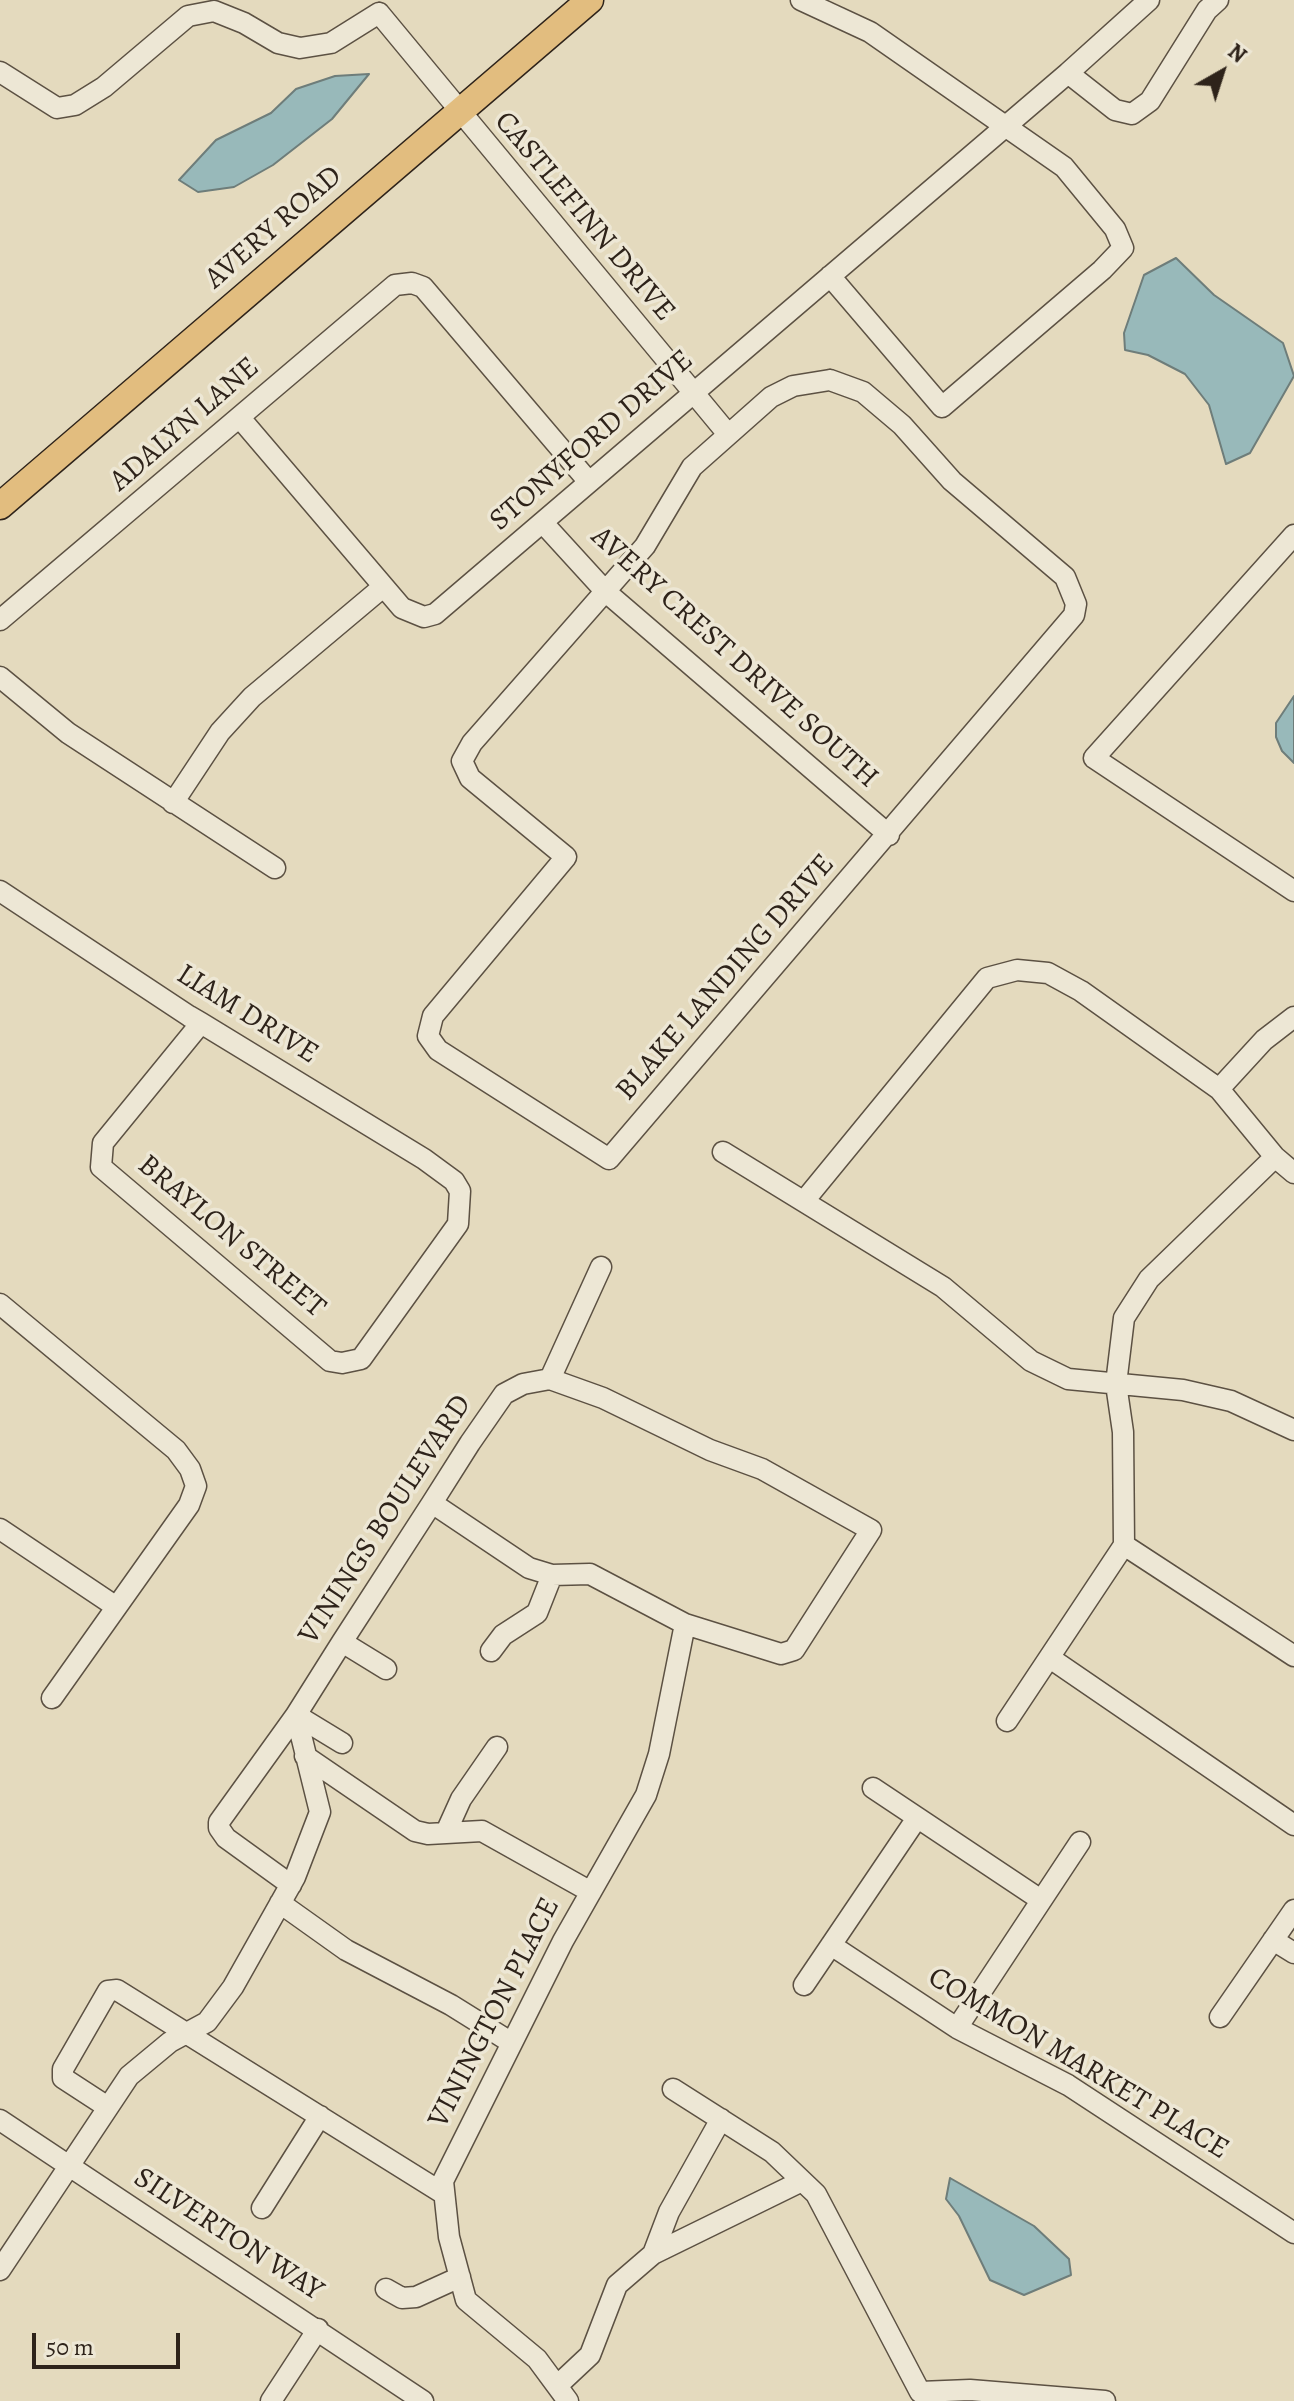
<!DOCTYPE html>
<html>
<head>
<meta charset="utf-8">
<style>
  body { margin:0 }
  #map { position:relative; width:1294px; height:2401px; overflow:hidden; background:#e4dabe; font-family:Alegreya,serif }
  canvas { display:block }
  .north { position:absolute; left:1182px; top:32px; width:80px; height:80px; -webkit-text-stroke:6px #ede7d5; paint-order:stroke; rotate:39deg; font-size:22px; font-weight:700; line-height:32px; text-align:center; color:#2e231a }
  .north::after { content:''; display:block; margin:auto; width:28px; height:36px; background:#2e231a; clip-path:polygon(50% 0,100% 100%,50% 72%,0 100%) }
  .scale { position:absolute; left:32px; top:2333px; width:148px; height:36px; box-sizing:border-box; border:4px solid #2e231a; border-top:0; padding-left:10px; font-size:24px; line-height:28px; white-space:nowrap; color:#2e231a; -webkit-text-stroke:6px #ede7d5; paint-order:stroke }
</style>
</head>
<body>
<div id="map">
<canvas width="1294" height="2401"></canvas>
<div class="north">N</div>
<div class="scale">50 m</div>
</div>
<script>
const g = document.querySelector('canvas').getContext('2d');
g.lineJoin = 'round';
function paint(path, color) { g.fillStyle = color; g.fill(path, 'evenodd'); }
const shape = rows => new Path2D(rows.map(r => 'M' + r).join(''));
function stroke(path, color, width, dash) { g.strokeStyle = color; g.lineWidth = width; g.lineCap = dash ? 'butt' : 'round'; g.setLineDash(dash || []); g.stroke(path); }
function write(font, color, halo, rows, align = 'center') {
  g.font = font + ' Alegreya,serif'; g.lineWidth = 7; g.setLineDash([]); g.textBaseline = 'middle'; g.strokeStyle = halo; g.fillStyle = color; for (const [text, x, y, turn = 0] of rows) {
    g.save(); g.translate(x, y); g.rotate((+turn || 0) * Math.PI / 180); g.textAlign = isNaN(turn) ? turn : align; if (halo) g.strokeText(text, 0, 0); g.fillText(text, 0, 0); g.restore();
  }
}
const water = shape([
  [369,74,332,119,273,165,234,187,198,192,179,180,216,140,271,113,296,89,335,76,369,74],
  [1176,258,1214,295,1283,343,1294,376,1250,453,1226,464,1209,405,1185,374,1148,355,1125,350,1124,333,1144,275,1176,258],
  [1294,696,1294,763,1282,751,1276,737,1276,723,1294,696],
  [950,2178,1034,2226,1069,2259,1071,2275,1024,2295,990,2280,959,2216,946,2199,950,2178]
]);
paint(water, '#98b9ba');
stroke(water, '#6e7d7a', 2);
const minor = shape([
  [801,0,870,32,1064,167,1115,229,1123,248,1102,270,942,407,830,276],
  [379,13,727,433],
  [0,72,57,108,75,105,104,87,188,16,214,11,244,23,278,43,300,48,331,43,379,13],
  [1068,73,1115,110,1132,114,1150,101,1207,10,1218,0],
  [830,380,863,392,902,425,952,481,1065,577,1076,604,1074,615,609,1159,438,1050,428,1036,433,1016,566,857,470,778,462,761,472,743,645,546,692,467,771,397,793,386,830,380],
  [240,418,402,608,424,617,435,614,1068,73,1149,0],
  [543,523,606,592,889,835],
  [1294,535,1094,758,1294,891],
  [0,620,395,285,412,283,423,287,589,482],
  [0,677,68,733,275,868],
  [173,803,220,732,252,697,383,587],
  [0,891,189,1016,201,1023,424,1159,454,1181,460,1191,458,1224,361,1359,342,1363,330,1361,101,1167,103,1143,201,1023],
  [1219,1089,1264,1040,1294,1017],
  [723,1152,943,1287,1031,1361,1068,1379,1183,1390,1231,1401,1294,1430],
  [804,1201,987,978,1017,970,1048,973,1081,991,1219,1089,1275,1157,1294,1173],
  [0,1304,176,1450,190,1469,196,1486,189,1505,52,1698],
  [550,1379,601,1267],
  [0,1529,115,1606],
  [1124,1545,1294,1656],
  [342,1642,386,1669],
  [491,1651,503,1635,537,1613,552,1575],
  [1050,1658,1294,1825],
  [1007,1721,1124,1545,1123,1432,1116,1384,1124,1318,1149,1279,1275,1157],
  [305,1756,415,1831,428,1834,482,1831,591,1892],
  [873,1788,1041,1900],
  [447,1830,461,1799,497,1747],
  [291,1885,226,1838,219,1828,219,1822,296,1715,342,1743],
  [280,1903,346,1950,451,2005,512,2043],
  [1273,1940,1294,1953],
  [831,1945,957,2028,1068,2085,1294,2233],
  [804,1985,917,1818],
  [1220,2017,1294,1910],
  [957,2028,1080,1842],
  [673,2089,772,2152,816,2194,920,2392,970,2390,1105,2401],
  [106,2106,63,2078,63,2069,108,1991,117,1990,444,2194],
  [721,2119,669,2212,653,2254,802,2181],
  [0,2120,423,2401],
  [262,2208,320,2116],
  [0,2270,129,2076,170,2042,207,2022,233,1987,295,1877,320,1812,296,1715,342,1642,432,1503,470,1443,504,1394,523,1384,550,1379,603,1398,710,1450,762,1469,871,1530,794,1650,781,1654,685,1624,590,1574,552,1575,529,1568,432,1503],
  [386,2289,402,2298,416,2297,460,2277],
  [558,2385,590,2355,617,2285,653,2254],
  [271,2401,318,2329],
  [568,2401,537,2359,466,2300,449,2237,443,2181,563,1941,646,1795,659,1754,685,1624]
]);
const major = shape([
  [0,506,590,0]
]);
stroke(minor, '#5c5143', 23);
stroke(major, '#2e231a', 29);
stroke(minor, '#ede7d5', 20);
stroke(major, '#e2bd7f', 26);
write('30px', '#2e231a', '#ede7d5', [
  ["CASTLEFINN DRIVE",584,217,50],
  ["AVERY ROAD",274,228,-41],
  ["ADALYN LANE",185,425,-41],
  ["STONYFORD DRIVE",592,441,-41],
  ["AVERY CREST DRIVE SOUTH",734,658,42],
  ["BLAKE LANDING DRIVE",726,978,-49],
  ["LIAM DRIVE",247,1015,32],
  ["BRAYLON STREET",231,1237,40],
  ["VININGS BOULEVARD",386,1520,-57],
  ["VININGTON PLACE",495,2013,-63],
  ["COMMON MARKET PLACE",1078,2064,31],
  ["SILVERTON WAY",228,2235,33]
]);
</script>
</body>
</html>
